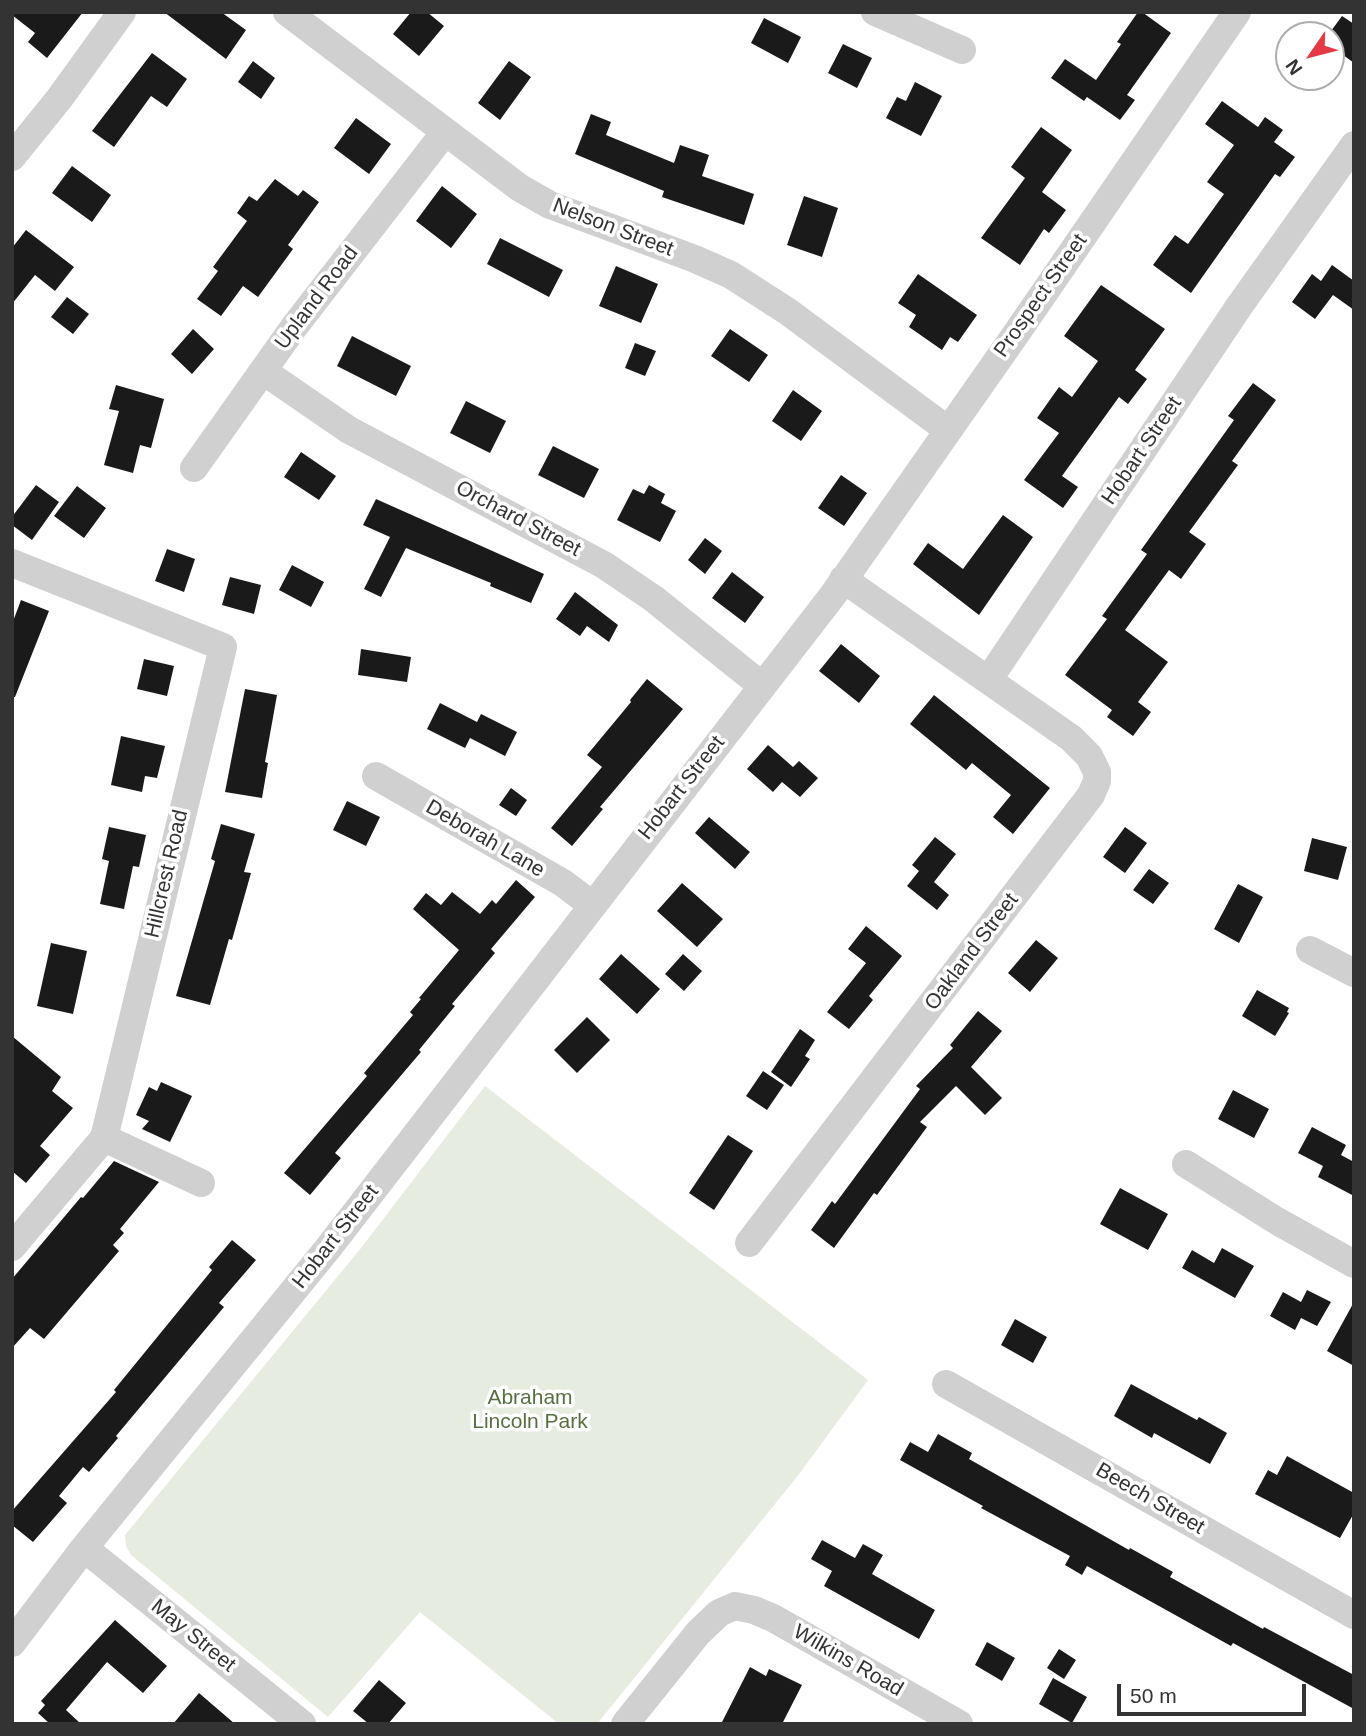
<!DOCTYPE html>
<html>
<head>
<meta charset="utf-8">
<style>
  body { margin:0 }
  #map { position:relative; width:1366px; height:1736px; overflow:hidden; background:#fff; font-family:Arial,sans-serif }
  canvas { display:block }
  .frame { position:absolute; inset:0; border:14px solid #333; pointer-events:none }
  .north { position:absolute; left:1275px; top:21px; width:70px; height:70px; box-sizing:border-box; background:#fff; border:2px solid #adadad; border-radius:50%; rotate:235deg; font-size:19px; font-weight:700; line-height:28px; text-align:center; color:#333 }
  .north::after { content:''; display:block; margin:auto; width:24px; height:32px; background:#e63946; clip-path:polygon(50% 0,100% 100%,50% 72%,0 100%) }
  .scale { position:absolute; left:1117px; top:1684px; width:189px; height:32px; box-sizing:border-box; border:4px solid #333; border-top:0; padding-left:9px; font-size:21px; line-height:24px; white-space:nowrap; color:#333; -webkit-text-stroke:5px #fff; paint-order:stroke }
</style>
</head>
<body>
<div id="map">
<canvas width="1366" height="1736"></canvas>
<div class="frame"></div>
<div class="north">N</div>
<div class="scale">50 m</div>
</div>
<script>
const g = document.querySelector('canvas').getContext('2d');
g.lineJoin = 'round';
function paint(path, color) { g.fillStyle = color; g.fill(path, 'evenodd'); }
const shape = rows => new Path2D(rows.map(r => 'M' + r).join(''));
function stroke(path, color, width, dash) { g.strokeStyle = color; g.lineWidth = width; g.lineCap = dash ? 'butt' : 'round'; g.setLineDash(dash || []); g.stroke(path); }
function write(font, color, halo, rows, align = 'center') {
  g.font = font + ' Arial,sans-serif'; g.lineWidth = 7; g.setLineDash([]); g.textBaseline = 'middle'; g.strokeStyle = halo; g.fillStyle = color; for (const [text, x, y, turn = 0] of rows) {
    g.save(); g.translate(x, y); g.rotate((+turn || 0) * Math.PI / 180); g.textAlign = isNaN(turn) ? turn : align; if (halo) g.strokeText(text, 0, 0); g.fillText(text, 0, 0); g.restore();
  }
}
paint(shape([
  [485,1086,868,1380,800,1473,597,1724,559,1724,420,1612,328,1717,131,1555,126,1546,125,1535,361,1248]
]), '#e6ecdf');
paint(shape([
  [12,12,83,12,47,58,28,42,35,33,12,15],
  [164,12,221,12,246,30,226,59],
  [411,12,427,12,444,26,419,56,393,34],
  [1138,12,1142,12,1171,33,1127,95,1135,100,1120,120,1087,97,1084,101,1051,78,1065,59,1096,80,1121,44,1117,42],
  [1342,16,1354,24,1354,63,1331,46,1331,31],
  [764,18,801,37,788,63,751,43],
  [843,44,872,58,857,88,828,73],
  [152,53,187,79,167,107,151,96,114,147,92,131],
  [253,61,275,78,261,99,238,82],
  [509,61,531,77,500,120,478,103],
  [915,82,942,96,921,136,886,118,897,97,906,101],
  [1222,101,1258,127,1265,117,1283,130,1274,142,1295,157,1280,177,1275,174,1191,293,1153,265,1175,235,1188,244,1224,194,1207,182,1234,145,1205,124],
  [591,114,611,122,606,135,674,163,680,145,709,155,702,176,754,194,744,225,662,197,664,191,575,154],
  [356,118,391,144,369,174,334,148],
  [1041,127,1072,150,1042,192,1066,210,1049,233,1044,229,1020,265,981,238,1025,178,1011,167],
  [72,166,111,195,92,222,52,193],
  [275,179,298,196,303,190,319,202,288,245,293,249,258,297,243,286,221,316,197,299,218,271,213,267,247,221,237,213,249,196,257,201],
  [442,186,477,214,451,248,416,221],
  [804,196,838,208,822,257,787,245],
  [26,230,74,267,55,291,35,275,12,304,12,248],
  [500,238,563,270,549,297,487,264],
  [1332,265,1354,281,1354,310,1333,295,1315,319,1292,302,1312,274,1321,281],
  [616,266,658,284,641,323,599,306],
  [918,274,977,315,958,342,950,337,942,350,909,327,916,315,898,303],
  [1101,285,1165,329,1135,370,1147,379,1128,404,1119,397,1062,476,1078,487,1063,508,1024,480,1059,433,1037,418,1059,387,1072,397,1098,361,1064,336],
  [67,297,89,314,73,334,51,317],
  [193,329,214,349,192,374,171,354],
  [730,329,768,355,749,382,711,356],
  [352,336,411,366,396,396,337,366],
  [635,343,656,351,645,376,625,368],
  [1253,383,1276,400,1232,461,1238,465,1189,532,1206,544,1181,579,1169,570,1125,630,1168,662,1138,702,1151,712,1133,736,1107,717,1112,710,1065,675,1107,619,1102,616,1147,554,1141,550,1234,420,1228,416],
  [116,385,164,399,151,448,140,445,133,473,104,465,119,411,109,409],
  [793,390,822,411,801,441,772,421],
  [466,401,506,421,490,453,450,433],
  [553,446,599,469,584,498,538,475],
  [301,452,336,476,319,500,284,477],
  [841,475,867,493,844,526,818,508],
  [36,485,59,502,32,540,12,525,12,517],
  [649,485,665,494,661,503,676,511,660,542,617,520,633,489,644,494],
  [77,486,106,508,84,538,54,516],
  [376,499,544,574,531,603,490,586,491,583,406,548,381,597,364,589,390,537,363,525],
  [1003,515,1033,537,979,615,913,564,928,543,963,569],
  [705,538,722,551,705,574,688,560],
  [167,549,195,559,184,592,155,581],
  [292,565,324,582,311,607,279,590],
  [732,572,764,597,745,623,712,598],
  [230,577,261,585,254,614,222,605],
  [575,592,618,625,609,642,587,626,580,636,556,619],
  [21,600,49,611,15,697,12,697,12,624],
  [841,644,880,676,859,703,819,671],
  [361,649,411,657,407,682,358,675],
  [144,659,174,666,167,696,137,689],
  [647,679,683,709,600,807,603,809,572,846,551,828,602,767,587,755,631,702,630,700],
  [245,689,277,695,265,762,268,763,262,798,225,792],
  [934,695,1050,788,1013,834,993,817,1011,795,972,763,966,770,910,724],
  [440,703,477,722,481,714,517,732,505,756,470,738,465,748,427,729],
  [121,736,165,746,157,778,145,776,142,792,111,785],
  [768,745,793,767,799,761,818,778,800,797,782,782,773,792,747,769],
  [511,788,527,800,516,816,499,805],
  [347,801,380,817,366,846,333,830],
  [709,817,750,852,735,869,695,833],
  [221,824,255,834,244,872,251,873,232,940,229,939,210,1005,176,996,215,861,211,859],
  [109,827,146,835,139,867,133,866,124,909,100,904,109,861,102,859],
  [1125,827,1147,843,1125,873,1103,857],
  [935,837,956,854,934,882,949,895,937,910,907,886,919,871,912,865],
  [1312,838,1347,847,1338,880,1304,871],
  [1149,869,1169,883,1153,904,1133,890],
  [516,880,535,897,491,949,495,953,452,1004,455,1006,419,1050,421,1052,335,1153,341,1158,310,1195,284,1173,367,1076,364,1073,413,1015,410,1012,421,999,419,998,459,950,413,909,426,893,441,905,452,892,480,914,492,900,496,904],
  [682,883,723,919,697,947,657,911],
  [1238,884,1263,897,1239,943,1214,929],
  [866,926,902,956,869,996,873,1000,849,1029,827,1012,866,963,848,949],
  [1036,940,1058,958,1030,992,1008,973],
  [51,943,87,951,73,1014,37,1006],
  [621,954,660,989,637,1014,599,979],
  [683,954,702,971,684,991,665,974],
  [1257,990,1289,1008,1287,1012,1289,1013,1275,1036,1242,1016],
  [978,1011,1002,1031,971,1067,1002,1098,985,1115,956,1086,920,1122,927,1127,877,1195,874,1193,834,1248,811,1230,832,1201,835,1204,920,1089,916,1086,953,1048,950,1045],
  [587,1017,610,1040,577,1073,554,1050],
  [800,1029,815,1040,805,1056,810,1059,791,1087,771,1072],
  [12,1036,61,1077,52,1091,73,1108,40,1146,50,1155,26,1183,12,1171],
  [763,1071,784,1085,767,1110,746,1096],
  [161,1082,192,1096,170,1142,142,1129,149,1121,136,1115,149,1087,157,1091],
  [1233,1090,1269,1109,1254,1138,1218,1119],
  [1312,1127,1346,1145,1341,1155,1354,1162,1354,1196,1318,1177,1323,1166,1298,1153],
  [728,1135,753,1151,714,1210,689,1193],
  [114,1161,159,1182,120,1229,124,1233,113,1245,119,1251,44,1339,30,1328,12,1348,12,1279,81,1197,83,1198],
  [1120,1188,1168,1214,1148,1250,1100,1224],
  [232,1240,256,1260,219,1303,224,1307,116,1436,118,1438,89,1472,83,1467,59,1496,67,1503,33,1542,12,1525,12,1511,116,1392,114,1390,212,1270,209,1267],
  [1222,1248,1254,1266,1235,1298,1182,1268,1192,1250,1214,1263],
  [1307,1290,1331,1302,1317,1326,1301,1318,1295,1330,1270,1316,1283,1292,1301,1302],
  [1354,1302,1354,1366,1327,1351],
  [1015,1319,1047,1337,1033,1363,1001,1345],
  [1131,1384,1197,1420,1199,1417,1227,1433,1210,1464,1154,1433,1152,1438,1114,1416],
  [938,1434,972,1453,969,1459,1129,1550,1130,1548,1173,1572,1170,1577,1263,1629,1264,1627,1354,1675,1354,1709,1233,1643,1231,1646,1087,1566,1082,1575,1065,1565,1070,1556,981,1508,983,1506,900,1460,910,1442,928,1452],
  [1287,1456,1354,1493,1354,1513,1340,1538,1255,1494,1268,1470,1277,1475],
  [822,1540,855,1558,863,1544,883,1555,872,1574,935,1610,919,1639,824,1586,832,1571,811,1559],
  [115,1620,167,1666,143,1693,107,1662,66,1710,81,1724,50,1724,38,1713,45,1705,41,1701],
  [987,1642,1015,1658,1002,1681,975,1665],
  [1059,1649,1076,1660,1064,1679,1047,1668],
  [750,1667,766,1676,769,1669,802,1685,782,1724,721,1724],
  [1053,1678,1087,1697,1072,1723,1039,1704],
  [379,1680,406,1703,388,1724,369,1724,353,1711],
  [199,1693,235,1724,173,1724]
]), '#1a1a1a');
stroke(shape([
  [287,12,520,188,550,205,695,259,731,275,787,311,948,430],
  [875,12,962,50],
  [12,157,59,99,122,12],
  [263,371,349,430,604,565,654,599,761,685],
  [194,468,294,327,445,132],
  [12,563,223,647,104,1138,12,1247],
  [989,679,1240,305,1354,145],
  [376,776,563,883,592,905],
  [1310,950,1354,973],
  [104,1138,201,1183],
  [1186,1164,1277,1221,1354,1264],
  [749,1243,1091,795,1097,781,1097,772,1089,756,1071,738,843,579],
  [946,1384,1354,1615],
  [84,1548,302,1724],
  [12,1643,84,1548,329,1247,833,595,1018,331,1237,12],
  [625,1724,698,1633,719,1613,735,1606,754,1610,773,1618,959,1724]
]), '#d0d0d0', 28);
write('21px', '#333', '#fff', [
  ["Nelson Street",613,228,21],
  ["Prospect Street",1041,296,-55],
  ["Upland Road",317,298,-53],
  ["Hobart Street",1142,451,-56],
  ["Orchard Street",518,519,28],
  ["Hobart Street",682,788,-52],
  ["Deborah Lane",485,839,30],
  ["Hillcrest Road",167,874,-77],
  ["Oakland Street",972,952,-53],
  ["Hobart Street",336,1237,-52],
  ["Beech Street",1150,1499,30],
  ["May Street",193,1636,39],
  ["Wilkins Road",848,1661,30]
]);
write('21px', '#56703f', '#fff', [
  ["Abraham",530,1398],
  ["Lincoln Park",530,1422]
]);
</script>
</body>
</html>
